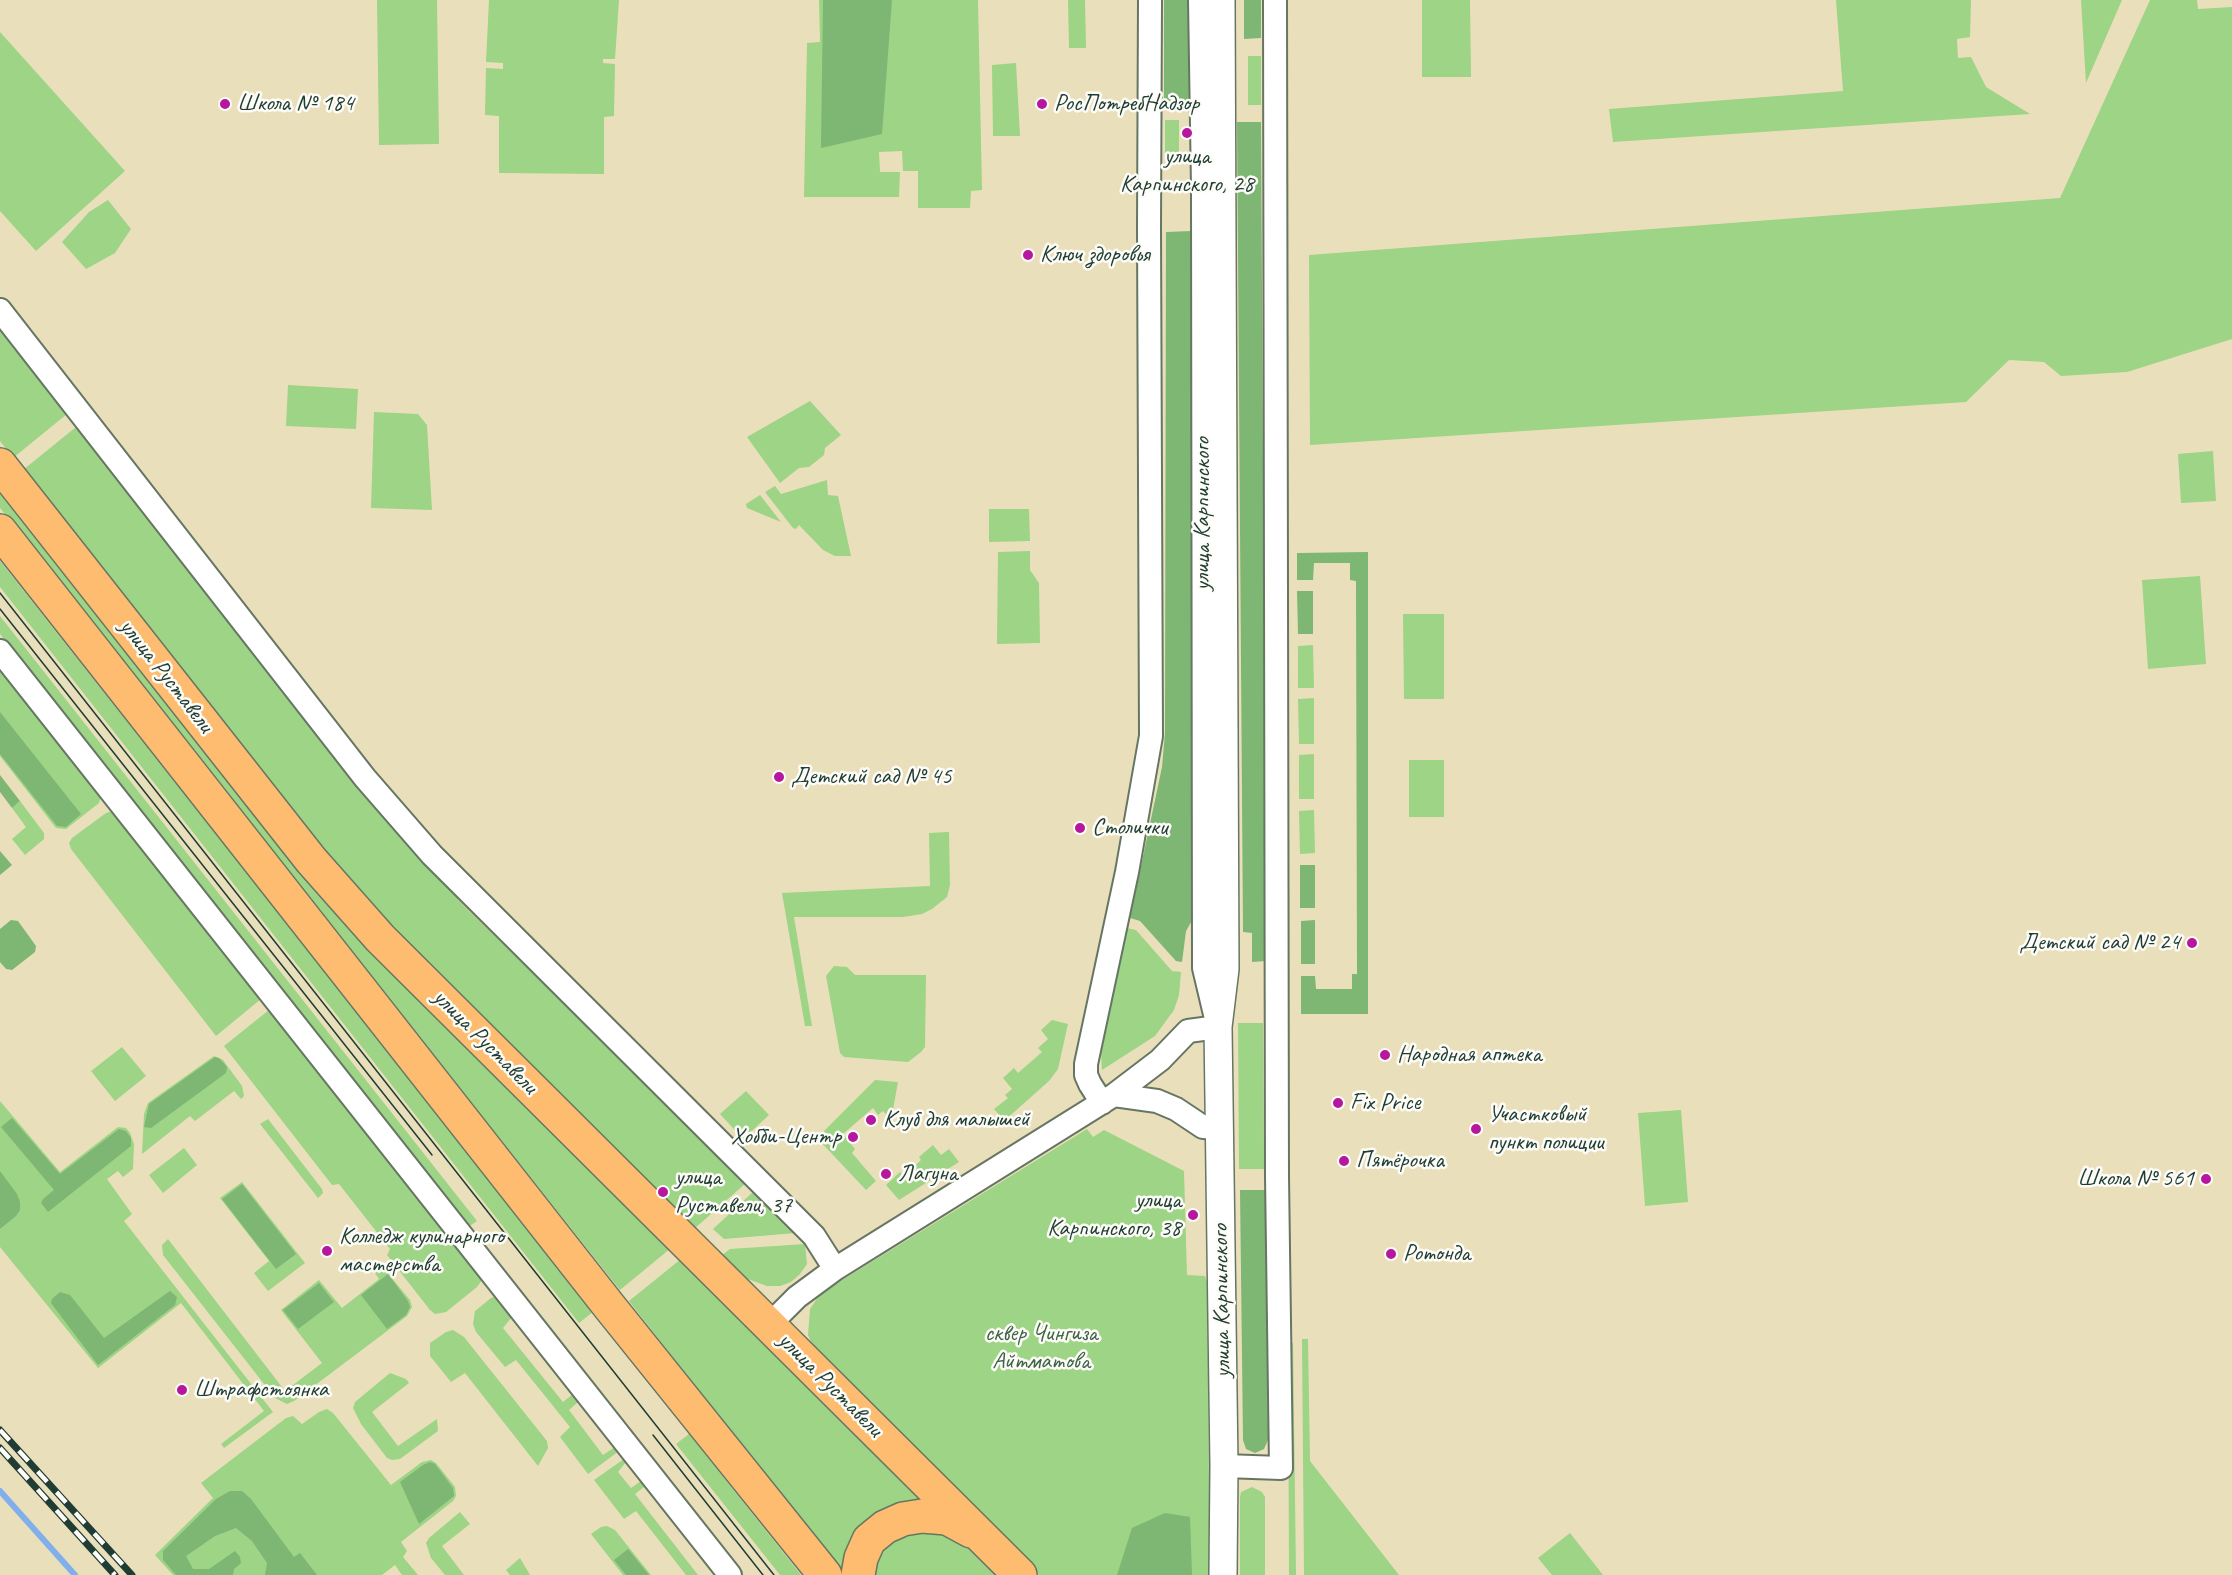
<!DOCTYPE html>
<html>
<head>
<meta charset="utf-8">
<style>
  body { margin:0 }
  canvas { display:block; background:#eadfbb }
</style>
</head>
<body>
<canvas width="2232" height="1575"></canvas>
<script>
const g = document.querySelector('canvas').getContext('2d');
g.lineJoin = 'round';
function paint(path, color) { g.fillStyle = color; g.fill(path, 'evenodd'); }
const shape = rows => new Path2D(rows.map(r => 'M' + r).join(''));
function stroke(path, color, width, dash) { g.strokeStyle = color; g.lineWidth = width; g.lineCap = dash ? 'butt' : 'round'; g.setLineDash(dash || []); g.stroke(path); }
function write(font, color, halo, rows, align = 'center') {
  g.font = font + ' Caveat,sans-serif'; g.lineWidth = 5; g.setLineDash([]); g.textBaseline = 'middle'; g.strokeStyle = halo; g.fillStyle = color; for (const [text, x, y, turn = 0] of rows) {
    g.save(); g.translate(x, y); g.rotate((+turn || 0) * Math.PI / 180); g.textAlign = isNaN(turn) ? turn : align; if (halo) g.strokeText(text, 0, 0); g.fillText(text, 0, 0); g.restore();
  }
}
paint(shape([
  [377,0,437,0,439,144,379,145],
  [489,0,619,0,615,59,603,59,603,63,615,64,614,116,604,117,604,174,499,173,499,116,485,115,486,68,503,69,503,63,486,62],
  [819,0,978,0,982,190,971,191,970,208,918,208,918,171,903,171,902,151,879,152,880,172,900,172,899,197,804,197,807,43,820,42],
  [1068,0,1085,0,1086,48,1069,48],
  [1422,0,1470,0,1471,77,1422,77],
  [1836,0,1971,0,1970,37,1957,39,1958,58,1971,57,1986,87,2030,114,1613,142,1609,109,1843,91],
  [2081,0,2122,0,2086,83],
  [2150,0,2197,0,2198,9,2232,7,2232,339,2127,372,2061,376,2044,362,2009,360,1966,402,1310,445,1309,255,2060,198],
  [0,32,125,171,36,251,0,211],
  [1248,56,1261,56,1261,105,1248,105],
  [1016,63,1020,136,993,136,992,65],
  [1165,120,1179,120,1179,161,1165,160],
  [108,200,131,229,115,253,86,269,62,242,89,212],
  [0,329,67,414,13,458,0,441],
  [288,385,358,389,356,429,286,426],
  [810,401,841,435,825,448,824,455,809,467,799,468,780,483,747,437],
  [374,412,418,414,427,425,432,510,371,508],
  [76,427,408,844,463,905,746,1183,694,1229,378,913,324,851,23,470],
  [2213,451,2216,501,2181,503,2178,454],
  [827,480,828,495,838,496,851,556,835,556,823,550,799,525,796,529,793,528,765,492,775,486,781,494],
  [0,491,294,864,337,915,671,1248,620,1290,0,508],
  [760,495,781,522,747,508,746,504],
  [989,509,1029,509,1030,541,989,542],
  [1030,551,1030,570,1039,583,1040,643,997,644,998,552],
  [0,561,593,1312,579,1323,0,587],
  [2200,576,2206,664,2148,669,2142,580],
  [1403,614,1444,614,1444,699,1404,699],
  [0,616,477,1221,468,1227,0,634],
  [1313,645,1314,688,1298,688,1298,646],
  [0,668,101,796,99,803,66,829,56,828,0,756],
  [1314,698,1314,744,1299,744,1298,699],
  [1314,754,1314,799,1299,799,1299,755],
  [1409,760,1444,760,1444,817,1409,817],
  [20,801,44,833,44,839,25,855,12,839,26,827,12,808],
  [1314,810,1315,853,1300,854,1299,811],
  [113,811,261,999,216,1036,71,849,69,843,72,838,106,813],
  [949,832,950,885,947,897,932,909,922,914,903,917,794,917,812,1026,805,1026,782,893,930,886,929,833],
  [1127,928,1136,930,1172,971,1181,972,1179,995,1174,1010,1155,1036,1102,1070,1101,1052],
  [834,966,847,967,855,975,926,975,925,1047,921,1052,908,1062,844,1057,840,1053,826,976],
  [269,1010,482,1280,477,1287,446,1312,435,1314,430,1310,387,1255,390,1249,339,1184,332,1185,224,1046],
  [1052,1020,1068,1024,1058,1069,1049,1081,1004,1121,994,1109,1008,1098,1005,1095,1012,1089,1003,1078,1014,1068,1018,1073,1042,1052,1038,1048,1048,1039,1041,1030],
  [1238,1023,1263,1023,1264,1169,1239,1169],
  [122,1047,146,1076,115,1101,91,1071],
  [214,1056,223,1060,242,1086,244,1096,241,1099,234,1091,195,1121,190,1116,142,1154,144,1114,148,1103],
  [875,1080,898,1082,892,1115,889,1118,883,1111,878,1115,873,1108,843,1134,855,1149,852,1153,876,1181,866,1190,817,1138],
  [746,1091,769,1115,743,1139,720,1114],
  [0,1101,60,1172,118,1127,126,1128,130,1133,134,1144,133,1169,123,1177,118,1171,107,1179,132,1214,124,1221,273,1412,224,1448,221,1444,264,1411,181,1303,98,1368,0,1247],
  [1681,1110,1688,1202,1645,1206,1638,1113],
  [268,1119,322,1189,323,1193,318,1198,260,1124],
  [1087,1129,1093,1137,1104,1130,1184,1171,1187,1275,1205,1276,1207,1282,1210,1575,1039,1575,814,1349,808,1335,810,1309,818,1297,831,1287],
  [933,1145,941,1155,949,1149,959,1162,899,1200,886,1185,900,1172,904,1176,921,1160,919,1157],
  [184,1148,197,1165,163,1193,149,1175],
  [242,1182,305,1263,268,1291,254,1273,269,1261,220,1198],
  [754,1191,796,1233,724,1239,713,1229],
  [168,1239,285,1391,322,1363,281,1310,319,1280,342,1308,379,1279,371,1267,381,1265,410,1300,412,1307,407,1316,294,1401,287,1404,275,1398,163,1255,162,1245],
  [805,1244,807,1264,800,1274,791,1282,780,1286,767,1286,742,1277,721,1256,730,1249],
  [681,1259,919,1495,918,1501,844,1572,839,1571,629,1301],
  [496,1296,512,1317,503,1328,563,1402,573,1394,579,1401,569,1410,603,1455,615,1447,619,1451,588,1474,560,1437,570,1427,516,1360,505,1367,476,1332,473,1324,475,1311,491,1298],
  [453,1330,464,1337,547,1441,548,1448,538,1466,465,1373,451,1382,430,1356,430,1343,446,1332],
  [1302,1339,1308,1339,1310,1461,1399,1575,1304,1575],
  [1293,1342,1296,1575,1289,1575,1288,1350],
  [390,1373,406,1379,409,1383,372,1412,398,1446,437,1419,438,1431,400,1459,392,1460,387,1458,361,1424,353,1408,355,1402],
  [327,1409,333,1413,391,1485,422,1462,431,1460,436,1463,455,1487,456,1496,453,1501,401,1542,407,1551,403,1557,418,1575,402,1575,395,1565,382,1575,173,1575,155,1555,213,1498,201,1483,286,1418,293,1416,302,1424,319,1412],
  [689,1434,801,1575,780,1575,676,1444],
  [624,1459,626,1462,618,1472,631,1488,641,1481,645,1486,635,1494,698,1575,686,1575,636,1511,624,1519,594,1480],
  [1252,1487,1262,1492,1265,1497,1265,1575,1240,1575,1240,1497,1241,1492],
  [460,1512,470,1524,442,1546,464,1575,445,1575,431,1558,426,1543,429,1538],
  [607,1526,615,1530,651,1575,623,1575,591,1534,601,1527],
  [906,1527,956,1533,998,1575,868,1575,869,1560],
  [1570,1533,1603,1575,1552,1575,1538,1558],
  [520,1558,530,1575,510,1575,506,1570]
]), '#9dd486');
paint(shape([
  [823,0,892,0,882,134,821,148],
  [1164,0,1189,0,1190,107,1164,107],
  [1244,0,1261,0,1261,38,1244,39],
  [1237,122,1261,122,1266,961,1252,962,1252,933,1243,932],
  [1191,231,1191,733,1194,917,1186,931,1182,962,1176,961,1140,921,1130,918,1162,767,1165,733,1166,232],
  [1368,552,1368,1014,1301,1014,1301,976,1315,976,1316,989,1352,989,1352,974,1357,974,1356,581,1350,580,1350,563,1314,563,1313,580,1297,580,1297,553],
  [1297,591,1313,591,1313,634,1298,634],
  [0,712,81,814,66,827,57,826,0,754],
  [0,775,20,801,12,808,0,792],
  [0,851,12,865,0,875],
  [1300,865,1315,865,1315,908,1300,908],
  [11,920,18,921,36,946,35,952,12,970,6,969,0,962,0,929],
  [1315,920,1315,964,1301,964,1301,921],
  [215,1057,219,1058,227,1067,226,1073,151,1128,144,1127,149,1104],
  [12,1118,60,1174,119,1129,126,1131,131,1138,131,1146,48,1212,41,1203,43,1199,54,1190,1,1127],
  [0,1171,17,1194,20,1202,20,1210,16,1216,0,1229],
  [242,1184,296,1254,276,1269,222,1199],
  [1240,1190,1266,1190,1268,1440,1264,1449,1255,1453,1246,1449,1243,1440],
  [388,1274,408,1301,410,1307,406,1315,387,1329,361,1295],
  [319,1283,334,1302,298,1329,283,1310],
  [170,1291,177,1297,175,1305,98,1365,51,1303,52,1299,60,1292,70,1295,104,1338],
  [430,1462,435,1464,453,1488,454,1496,419,1524,400,1482,423,1465],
  [230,1491,242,1491,251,1499,294,1557,300,1553,317,1575,265,1575,267,1563,252,1541,236,1528,215,1536,186,1556,193,1569,209,1569,235,1551,240,1557,241,1563,234,1569,233,1575,176,1575,163,1560,163,1551,216,1499],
  [1165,1513,1190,1517,1192,1575,1117,1575,1132,1528],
  [628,1549,649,1575,626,1575,614,1560]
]), '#7eb673');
stroke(shape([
  [0,1491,75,1575]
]), '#81afeb', 6);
const minor = shape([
  [0,310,365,778,432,855,814,1236,835,1269],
  [0,651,730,1575],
  [1114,1095,1157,1101,1176,1109,1203,1127,1219,1128],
  [1102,1103,1090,1084,1086,1075,1086,1064,1127,872,1151,736,1149,227,1150,0],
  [769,1325,797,1297,835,1269,1114,1095,1160,1060,1188,1031,1218,1027,1204,968,1203,188,1200,0],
  [1224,1466,1281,1468,1277,1176,1275,0]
]);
const tertiary = shape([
  [1221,0,1225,969,1218,1027,1224,1466,1223,1575]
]);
const primary = shape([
  [0,465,311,860,380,938,1020,1575],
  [0,531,609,1306,825,1575],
  [858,1575,861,1558,869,1540,885,1527,903,1519,922,1516,947,1518,971,1531]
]);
stroke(minor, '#667663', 26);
stroke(tertiary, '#667663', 30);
stroke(primary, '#667663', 36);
stroke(minor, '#fff', 22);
stroke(tertiary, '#fff', 27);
stroke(primary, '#febc70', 33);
stroke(shape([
  [0,593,774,1575],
  [0,609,432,1155],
  [653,1435,763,1575]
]), '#1f3d34', 1.5);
const rail = shape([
  [0,1430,132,1575],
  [0,1448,115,1575]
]);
stroke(rail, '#1f3d34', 7);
stroke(rail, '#fdfcf7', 4.5, [14]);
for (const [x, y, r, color] of [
  [225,104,6,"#b5179e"],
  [1042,104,6,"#b5179e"],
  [1187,133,6,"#b5179e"],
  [1028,255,6,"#b5179e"],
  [779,777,6,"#b5179e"],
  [1080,828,6,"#b5179e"],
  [2192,943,6,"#b5179e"],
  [1385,1055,6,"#b5179e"],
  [1338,1103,6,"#b5179e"],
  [871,1120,6,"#b5179e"],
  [1476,1129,6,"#b5179e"],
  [853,1137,6,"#b5179e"],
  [1344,1161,6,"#b5179e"],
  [886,1174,6,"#b5179e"],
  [2206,1179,6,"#b5179e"],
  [663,1192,6,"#b5179e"],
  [1193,1215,6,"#b5179e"],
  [327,1251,6,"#b5179e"],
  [1391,1254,6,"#b5179e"],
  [182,1390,6,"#b5179e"]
]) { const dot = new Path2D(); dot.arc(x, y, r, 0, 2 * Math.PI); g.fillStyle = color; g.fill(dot); stroke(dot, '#fdfcf7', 2); }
write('24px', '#1f3d34', '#fdfcf7', [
  ["Школа № 184",237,104],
  ["РосПотребНадзор",1054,104],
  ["улица",1187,157,"center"],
  ["Карпинского, 28",1187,185,"center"],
  ["Ключ здоровья",1040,255],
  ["Детский сад № 45",791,777],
  ["Столички",1092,828],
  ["Детский сад № 24",2180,943,"right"],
  ["Народная аптека",1397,1055],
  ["Fix Price",1350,1103],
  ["Участковый",1488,1115],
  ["пункт полиции",1488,1143],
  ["Клуб для малышей",883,1120],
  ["Хобби-Центр",841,1137,"right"],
  ["Пятёрочка",1356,1161],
  ["Лагуна",898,1174],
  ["улица",675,1178],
  ["Руставели, 37",675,1206],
  ["Школа № 561",2194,1179,"right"],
  ["улица",1181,1201,"right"],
  ["Карпинского, 38",1181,1229,"right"],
  ["Колледж кулинарного",339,1237],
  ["мастерства",339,1265],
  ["Ротонда",1403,1254],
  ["Штрафстоянка",194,1390]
], 'left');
write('24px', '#1f3d34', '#fdfcf7', [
  ["улица Карпинского",1203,514,-90],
  ["улица Руставели",166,676,52],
  ["улица Руставели",485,1042,45],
  ["улица Карпинского",1222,1301,-91],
  ["улица Руставели",830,1385,45]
]);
write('24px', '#3e6348', '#fdfcf7', [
  ["сквер Чингиза",1041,1334],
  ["Айтматова",1041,1362]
]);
</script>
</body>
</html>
